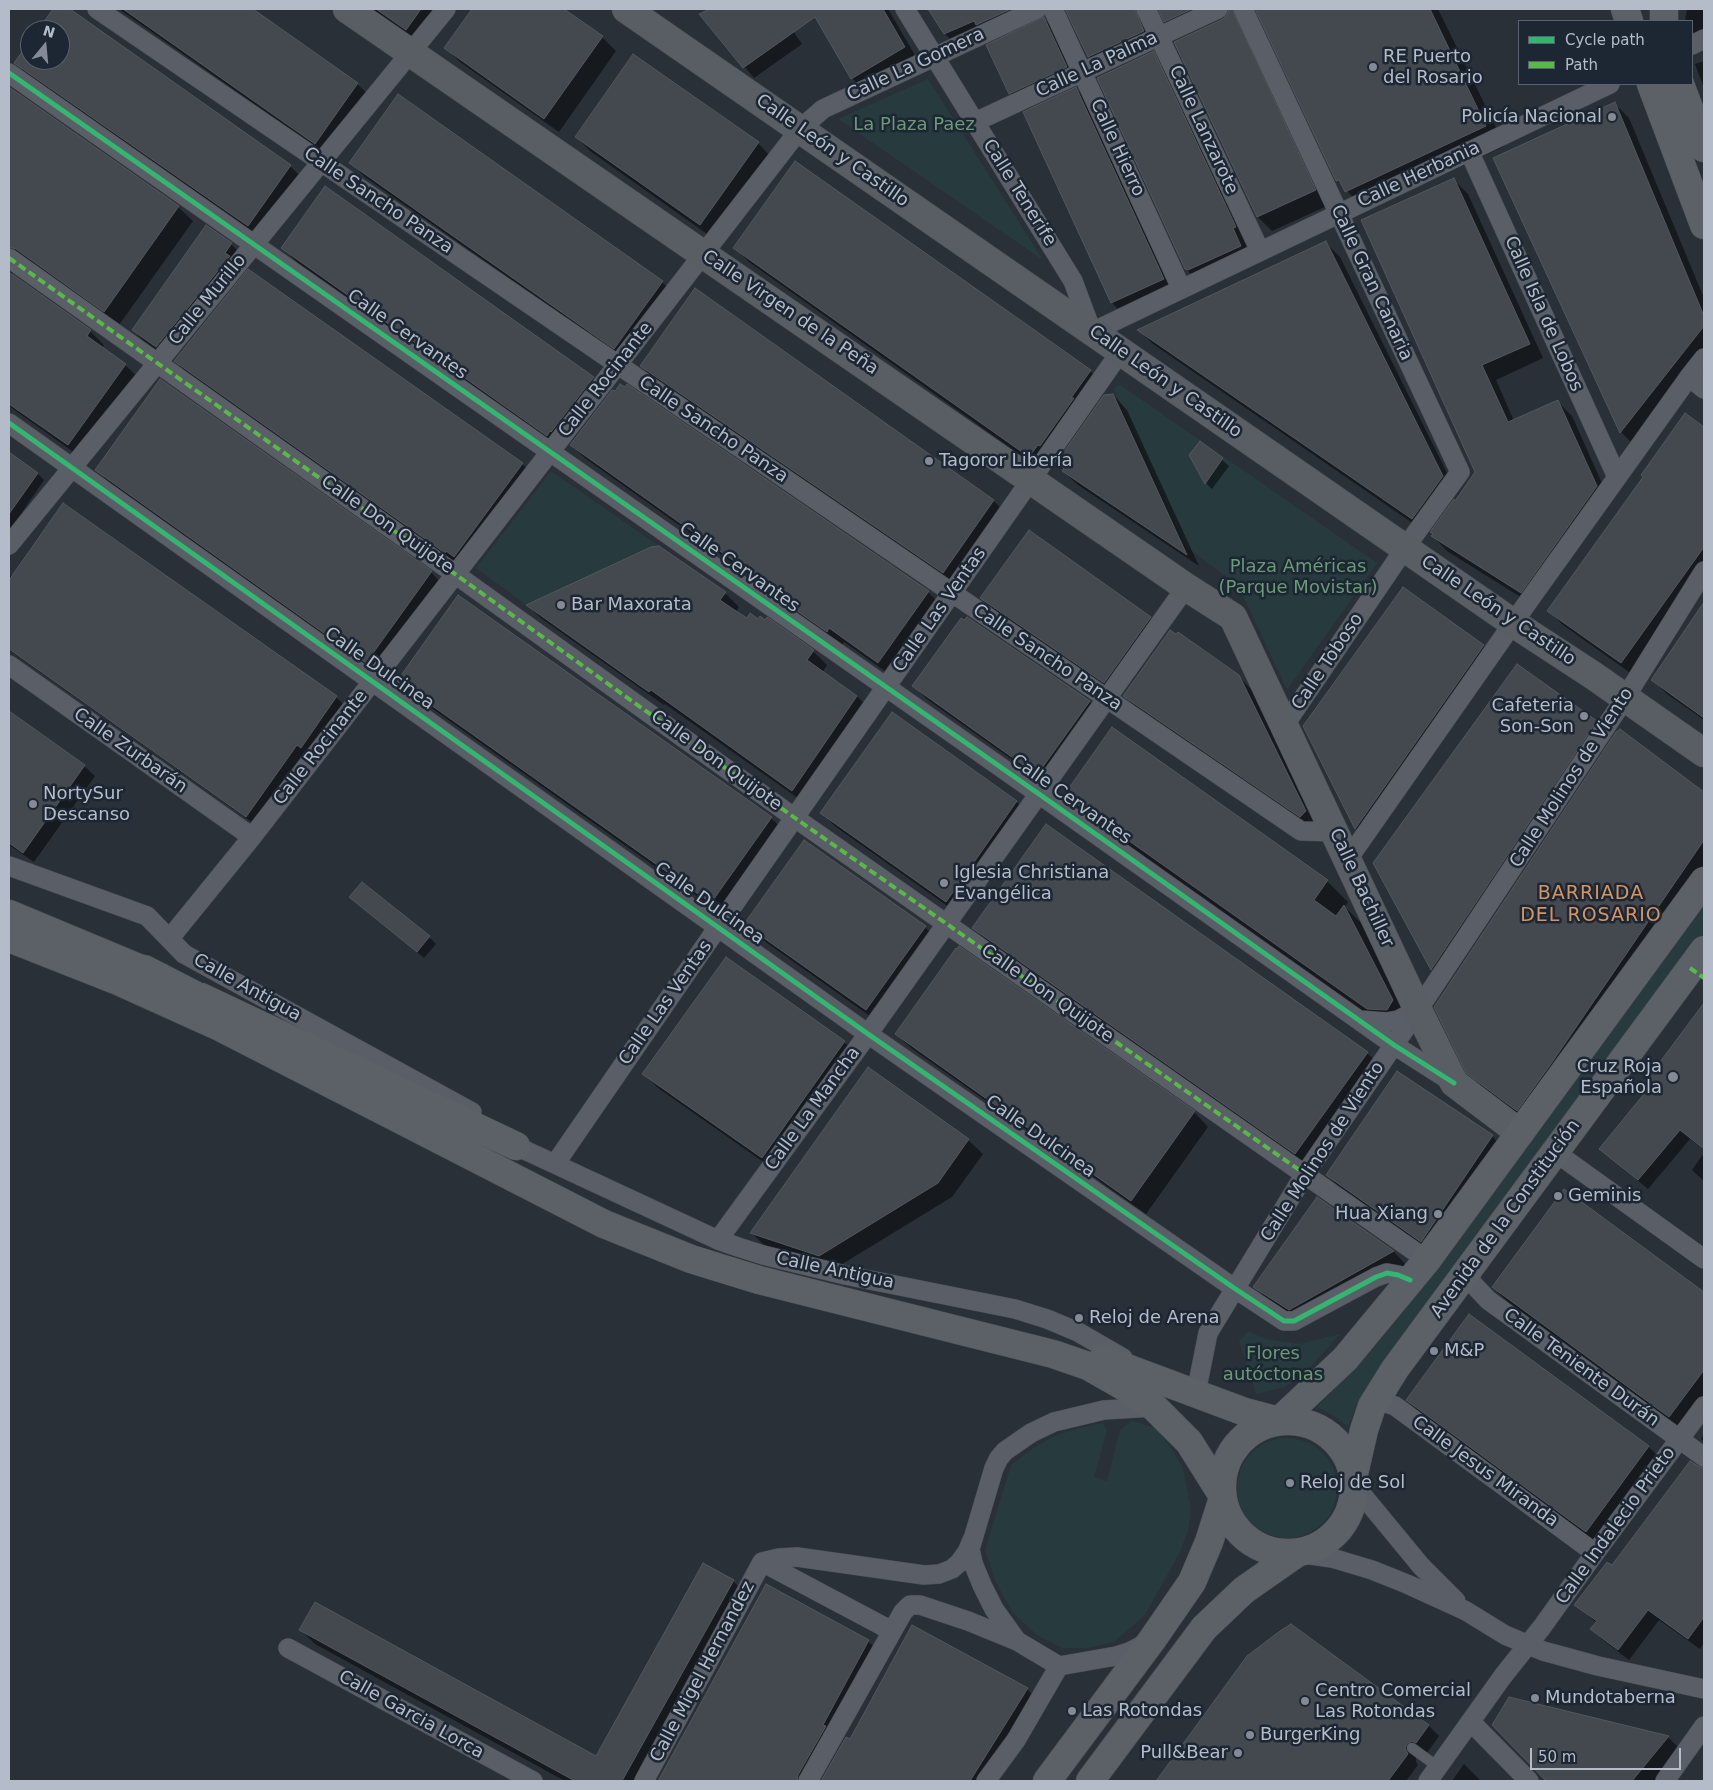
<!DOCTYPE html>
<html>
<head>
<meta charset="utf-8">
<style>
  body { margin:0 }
  #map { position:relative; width:1713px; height:1790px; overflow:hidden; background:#2a3038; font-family:"DejaVu Sans",sans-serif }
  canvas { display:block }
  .frame { position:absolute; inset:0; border:10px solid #b4bcc9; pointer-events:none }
  .legend { position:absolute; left:1518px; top:20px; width:175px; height:65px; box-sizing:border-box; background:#1d2633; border:1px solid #59626f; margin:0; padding:6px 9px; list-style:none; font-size:15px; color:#b4bcc9 }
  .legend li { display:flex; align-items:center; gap:10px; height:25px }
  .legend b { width:25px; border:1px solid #59626f }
  .north { position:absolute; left:20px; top:20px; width:50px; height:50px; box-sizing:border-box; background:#1d2633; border:1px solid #59626f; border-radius:50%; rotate:17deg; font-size:14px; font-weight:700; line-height:20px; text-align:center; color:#b4bcc9 }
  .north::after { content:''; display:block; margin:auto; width:18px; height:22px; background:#848b96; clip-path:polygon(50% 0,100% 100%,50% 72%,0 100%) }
  .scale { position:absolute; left:1530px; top:1748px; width:151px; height:22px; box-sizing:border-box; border:2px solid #b4bcc9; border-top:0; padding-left:6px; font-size:15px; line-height:18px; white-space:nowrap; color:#b4bcc9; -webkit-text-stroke:4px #1d2633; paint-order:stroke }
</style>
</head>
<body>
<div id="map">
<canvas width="1713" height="1790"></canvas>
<div class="frame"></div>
<ul class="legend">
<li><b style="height:6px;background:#33b770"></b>Cycle path</li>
<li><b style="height:6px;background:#58b947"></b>Path</li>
</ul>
<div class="north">N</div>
<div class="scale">50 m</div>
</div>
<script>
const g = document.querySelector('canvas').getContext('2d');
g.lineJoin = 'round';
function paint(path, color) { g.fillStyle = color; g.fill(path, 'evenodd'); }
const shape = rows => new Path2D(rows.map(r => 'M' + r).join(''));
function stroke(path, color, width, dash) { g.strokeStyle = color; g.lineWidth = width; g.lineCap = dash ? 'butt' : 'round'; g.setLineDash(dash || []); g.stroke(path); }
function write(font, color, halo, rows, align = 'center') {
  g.font = font + ' "DejaVu Sans",sans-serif'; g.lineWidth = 5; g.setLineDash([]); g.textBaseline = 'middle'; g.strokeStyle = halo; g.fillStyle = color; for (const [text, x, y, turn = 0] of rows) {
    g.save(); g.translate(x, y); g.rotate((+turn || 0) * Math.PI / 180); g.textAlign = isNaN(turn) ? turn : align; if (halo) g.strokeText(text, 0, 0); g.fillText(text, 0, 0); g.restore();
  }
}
paint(shape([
  [928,79,1043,260,838,119],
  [1119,384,1377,563,1287,690,1238,585,1186,547,1114,389],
  [551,471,659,546,651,547,532,603,532,609,476,568],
  [1704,900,1704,935,1370,1382,1358,1403,1348,1427,1334,1416,1317,1407,1335,1388],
  [1248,1331,1266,1339,1299,1344,1340,1334,1307,1371,1285,1387,1256,1394,1239,1341],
  [1132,1421,1156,1428,1171,1448,1183,1468,1191,1509,1188,1531,1180,1552,1145,1615,1114,1642,1088,1648,1063,1648,1037,1635,1014,1614,996,1583,985,1550,1011,1465,1032,1449,1054,1436,1079,1428,1103,1423,1107,1431,1094,1477,1107,1481,1120,1430],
  '1237 1488a50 50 0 1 1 100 0a50 50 0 1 1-100 0Z'
]), '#273a3e');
paint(shape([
  [54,9,68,9,290,166,304,180,262,240,30,77,16,63,30,43,30,60,60,60,60,30,39,30],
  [119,9,251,9,357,84,372,98,330,157],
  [372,9,445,9,421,43],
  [474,9,562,9,602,37,616,51,559,132,460,62,446,48],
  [713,9,778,9,802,44,754,78,701,15],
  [812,9,888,9,919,62,866,92,852,78],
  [929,9,1232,9,1233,12,1227,12,1179,34,1165,21,1160,11,1156,12,1157,45,1102,70,1089,57,1068,11,1046,12,959,47,945,34],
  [1262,9,1438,9,1505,146,1366,211,1337,180],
  [1687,9,1704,9,1704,43,1692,31,1692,21,1685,21],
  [1228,16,1251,38,1329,205,1272,231,1258,217,1176,42,1223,20],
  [1044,19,1055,29,1077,78,1020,104,1010,93],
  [1153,53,1168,67,1255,260,1200,283,1186,269],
  [1704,61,1704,88,1695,64],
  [9,88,178,207,193,221,119,325,14,266,12,276,90,331,104,345,102,348,125,365,140,379,83,459,9,406],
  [1076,89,1091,103,1178,293,1126,317,1112,303,1025,113],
  [1615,104,1629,118,1704,298,1704,358,1635,446,1621,432,1495,159],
  [576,137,758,143,772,158,714,239,590,151],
  [351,163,662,282,676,296,629,362,365,177],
  [1454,180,1468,194,1543,358,1496,380,1514,421,1558,402,1572,416,1610,501,1535,606,1447,551,1433,536,1476,472],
  [207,227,231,244,242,255,167,357,144,341,133,330],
  [1325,242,1340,257,1456,491,1427,533,1153,344,1139,330],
  [283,248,593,378,607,392,561,449,297,262],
  [735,248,1090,371,1104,385,1043,471,749,262],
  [249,271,522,464,537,478,460,566,190,375,175,361],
  [695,290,994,501,1008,516,958,586,655,380,641,366],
  [160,380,431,572,445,587,381,677,111,484,96,470],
  [615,393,928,592,942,606,892,676,844,642,842,645,796,613,782,598,586,459,571,445],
  [1113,395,1127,410,1199,566,1078,485,1063,471,1065,469,1064,462,1061,459],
  [1686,415,1704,428,1704,581,1636,677,1563,625,1549,611,1645,477],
  [1201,442,1229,466,1212,489,1206,483,1190,456],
  [9,453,38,474,44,480,9,531],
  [64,504,336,697,343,704,308,753,305,751,253,823,9,650,9,575,13,576],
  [725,593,739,607,736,612,747,620,813,651,827,665,822,673,857,696,871,711,806,804,665,704,664,705,542,619,528,606],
  [458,597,771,818,786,832,726,917,413,695,398,681],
  [982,598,1150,618,1165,632,1119,696,996,612],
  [1704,604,1704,720,1667,694,1653,680],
  [1483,646,1497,660,1370,842,1356,828,1305,726],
  [1238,676,1253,691,1320,826,1315,830,1138,710,1124,695],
  [914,686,1089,701,1103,716,1052,788,928,700],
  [9,712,84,766,95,776,34,862,9,845],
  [892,714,1017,802,1031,816,960,915,836,827,822,813],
  [1596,722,1610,736,1446,983,1432,969,1375,864],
  [1620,731,1704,794,1704,875,1531,1124,1482,1087,1467,1072],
  [1066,795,1327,881,1348,902,1345,907,1365,927,1414,1022,1389,1030,1087,817],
  [351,897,429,937,436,944,424,958],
  [746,924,925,927,939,942,881,1024,760,938],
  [973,928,1367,1053,1382,1067,1310,1168,988,942],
  [959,948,1194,1112,1208,1127,1146,1214,911,1048,896,1034],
  [1704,1005,1704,1150,1690,1139,1648,1189,1611,1158,1645,1095,1640,1090],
  [844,1042,858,1056,776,1171,658,1088,644,1074],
  [1492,1136,1506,1150,1435,1255,1342,1190,1327,1175],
  [968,1140,983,1154,952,1197,834,1269,766,1247,752,1233],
  [1704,1153,1704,1181,1692,1170],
  [1564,1190,1704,1294,1704,1403,1684,1430,1507,1301,1493,1287],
  [1317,1198,1394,1252,1407,1266,1306,1323,1269,1301,1255,1287],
  [1469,1315,1649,1447,1663,1461,1600,1545,1421,1414,1407,1400],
  [1704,1434,1704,1442,1701,1439],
  [1702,1469,1704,1469,1704,1643,1700,1649,1659,1620,1629,1660,1603,1640,1592,1629,1597,1623,1576,1605],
  [733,1581,747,1595,644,1781,565,1781,315,1644,301,1630,597,1758],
  [766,1586,868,1641,883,1656,817,1781,660,1781],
  [1291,1626,1429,1726,1439,1736,1427,1753,1421,1752,1416,1755,1416,1762,1418,1765,1406,1781,1157,1781,1248,1657],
  [913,1627,1027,1689,1041,1704,994,1781,821,1781,846,1739,850,1741],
  [1510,1698,1668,1737,1682,1751,1658,1781,1548,1781,1494,1725],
  [1464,1764,1481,1781,1452,1781]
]), '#0007');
const building = shape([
  [53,9,70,9,291,165,248,226,14,63,30,41,30,60,60,60,60,30,38,30,53,9],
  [123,9,253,9,358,83,315,144,123,9],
  [376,9,421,9,406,30,376,9],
  [472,9,564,9,603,36,544,119,444,48,472,9],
  [710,9,883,9,905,47,851,79,815,17,743,68,699,14,710,9],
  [928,9,1011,9,976,25,974,21,944,34,928,9],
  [1065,9,1135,9,1144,31,1088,57,1065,9],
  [1158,9,1192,9,1164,22,1158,9],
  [1229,9,1232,9,1316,190,1257,217,1174,42,1223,19,1227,15,1229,9],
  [1255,9,1430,9,1486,126,1345,192,1339,180,1336,181,1255,9],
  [1044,17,1067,67,1009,94,986,45,1044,17],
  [1154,51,1236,227,1233,228,1241,246,1188,270,1185,269,1097,78,1154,51],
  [633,54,759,142,700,225,575,137,633,54],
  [9,87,179,206,104,312,16,249,9,247,9,87],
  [1076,87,1164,279,1111,303,1023,112,1076,87],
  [398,94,663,281,614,349,349,163,398,94],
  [1615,102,1704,316,1704,326,1620,433,1493,158,1615,102],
  [795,161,1091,370,1071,398,1074,398,1040,446,1038,445,1029,457,733,248,795,161],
  [1454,178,1530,344,1482,365,1508,422,1558,400,1597,486,1521,593,1431,536,1433,534,1430,532,1454,499,1455,501,1475,472,1361,220,1454,178],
  [325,186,594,377,551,432,550,431,547,436,281,248,325,186],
  [206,225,232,243,225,253,230,256,156,347,132,330,206,225],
  [1326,241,1443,476,1412,519,1137,330,1326,241],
  [248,269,523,463,454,557,446,551,445,553,174,361,248,269],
  [9,272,91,330,87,336,126,364,68,445,9,404,9,272],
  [695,288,994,500,943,573,640,366,695,288],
  [160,379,432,571,366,663,95,470,160,379],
  [620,384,625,387,627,384,929,591,878,663,829,628,827,632,780,599,782,595,570,445,612,390,615,391,620,384],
  [1113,394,1187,555,1062,471,1064,468,1060,466,1063,461,1059,459,1104,395,1113,394],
  [1685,413,1704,427,1704,547,1621,663,1547,611,1643,477,1641,475,1685,413],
  [1200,441,1223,458,1205,484,1189,455,1200,441],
  [9,452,38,473,9,514,9,452],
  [63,503,337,696,301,748,297,745,246,817,9,649,9,580,63,503],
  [1029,530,1151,617,1104,683,980,598,1029,530],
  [659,546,726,592,720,600,733,609,747,618,750,613,758,619,760,616,765,620,767,617,814,650,807,660,857,696,792,791,651,690,649,692,526,605,651,547,659,546],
  [1403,587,1484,645,1355,829,1303,726,1403,587],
  [458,595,772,817,711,903,397,681,458,595],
  [1704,602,1704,718,1651,680,1704,602],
  [967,617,1090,701,1037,775,912,686,961,618,964,620,967,617],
  [1170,630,1176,634,1178,632,1239,675,1306,811,1300,817,1123,696,1170,630],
  [1517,664,1597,721,1431,970,1373,863,1517,664],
  [9,711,85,765,23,853,9,843,9,711],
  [892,712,1017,801,946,902,820,813,892,712],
  [1112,727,1328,880,1314,900,1336,916,1344,905,1393,1000,1387,1010,1367,1009,1064,795,1112,727],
  [1620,729,1704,792,1704,840,1553,1061,1517,1111,1466,1073,1434,1007,1616,732,1620,729],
  [1046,824,1368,1052,1295,1154,972,928,1046,824],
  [804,840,926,926,866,1010,744,924,804,840],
  [362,882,430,936,417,952,349,897,362,882],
  [959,946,1195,1111,1131,1201,895,1034,956,948,957,949,959,946],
  [726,957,845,1041,762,1158,642,1074,726,957],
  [1704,1003,1704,1149,1680,1130,1638,1180,1599,1149,1644,1094,1639,1090,1704,1003],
  [868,1067,969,1139,938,1183,819,1256,750,1233,868,1067],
  [1397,1071,1493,1135,1421,1242,1326,1175,1397,1071],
  [1564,1189,1704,1292,1704,1370,1669,1417,1492,1287,1564,1189],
  [1317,1197,1394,1251,1289,1310,1253,1287,1317,1197],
  [1469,1314,1649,1446,1586,1532,1406,1400,1469,1314],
  [1690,1461,1698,1466,1704,1468,1704,1617,1688,1639,1648,1610,1618,1650,1590,1629,1597,1621,1574,1605,1607,1562,1612,1565,1690,1461],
  [703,1563,734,1580,622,1781,575,1781,299,1630,315,1602,596,1756,703,1563],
  [766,1584,869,1640,823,1725,826,1726,798,1775,797,1781,658,1781,766,1584],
  [1291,1624,1429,1725,1416,1743,1412,1741,1407,1744,1405,1748,1408,1754,1388,1781,1156,1781,1247,1656,1280,1631,1291,1624],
  [912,1625,1028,1688,970,1781,821,1781,846,1737,850,1739,912,1625],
  [1509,1697,1669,1736,1632,1781,1546,1781,1492,1725,1509,1697]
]);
paint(building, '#444950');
stroke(building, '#52575f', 1);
const lane = shape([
  [1412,1748,1438,1767]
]);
const street = shape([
  [97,9,1301,831,1335,832],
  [905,9,1073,281,1092,332,1610,84],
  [1053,9,1181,288],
  [1146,9,1260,251],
  [1243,9,1460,472,1405,548,1284,726],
  [1692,45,1704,39],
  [9,73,1039,794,1394,1045,1452,1082],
  [975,122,1218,9],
  [1469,151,1617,477],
  [9,258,455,574,795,818,1427,1260],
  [1689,377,1704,389],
  [9,423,868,1034,1234,1288,1284,1321,1294,1321,1376,1277,1387,1273,1398,1275,1410,1280],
  [9,545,446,9],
  [9,665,252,837],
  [1348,859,1530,599,1689,377,1704,358],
  [9,866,147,916,184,954,472,1112],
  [170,938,252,837,800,129,823,109,1037,9],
  [1359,1020,1386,1022,1398,1020,1418,1010],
  [516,1146,718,1240,738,1247,763,1255,845,1275,1015,1309,1047,1319,1078,1332,1123,1358],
  [1555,1152,1704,1259],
  [555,1164,718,927,1121,351],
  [718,1240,868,1034,1186,587],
  [1467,1272,1473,1284,1488,1300,1704,1457],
  [1196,1393,1208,1333,1305,1174,1418,1010,1625,698,1704,571],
  [1372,1406,1379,1403,1386,1403,1395,1406,1595,1553],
  [1355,1486,1421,1566,1456,1601],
  [1297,1553,1332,1558,1372,1570,1407,1584,1466,1611,1505,1635,1543,1651,1598,1666,1704,1689],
  [762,1562,779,1558,797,1557,924,1575,939,1574,952,1569,959,1563,967,1552,972,1540],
  [762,1562,892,1631],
  [1147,1643,1129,1652,1116,1656,1059,1666,1017,1641,994,1609,982,1585,973,1563,970,1549,994,1468,999,1458,1005,1451,1031,1433,1054,1422,1104,1410,1154,1407],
  [288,1648,533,1781],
  [1471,1722,1529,1781],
  [644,1781,762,1562],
  [808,1781,903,1612,910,1605,920,1605,968,1621,1017,1641],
  [986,1781,1016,1740,1059,1666],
  [1428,1781,1503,1676,1542,1627,1595,1553,1704,1406],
  [1665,1781,1704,1726]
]);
const secondary = shape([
  [347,9,1186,587,1233,617,1418,1010,1454,1083,1520,1133],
  [626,9,1513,623,1594,676,1704,753]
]);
const primary = shape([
  [1625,9,1629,21],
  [1664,21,1664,9],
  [1651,84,1704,225],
  [1680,84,1704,148],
  [9,914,160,977],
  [9,938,118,981,220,1027,604,1224,691,1259,759,1280,1053,1354,1088,1366,1130,1390,1154,1407,1189,1442,1221,1493],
  [144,969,216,1006],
  [201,997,516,1146],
  [1103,1359,1245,1412,1279,1421],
  '1222 1487a66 66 0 1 1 132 0a66 66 0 1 1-132 0Z',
  [1279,1421,1345,1359,1427,1260,1704,881],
  [1353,1478,1364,1430,1372,1406,1395,1369,1704,950],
  [1047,1781,1152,1640,1192,1582,1209,1542,1222,1501],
  [1090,1781,1204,1628,1244,1590,1297,1553]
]);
stroke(lane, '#484c53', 11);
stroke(street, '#484c53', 20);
stroke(secondary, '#484c53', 29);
stroke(primary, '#484c55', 29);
stroke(lane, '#5a5e66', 10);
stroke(street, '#5a5e66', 19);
stroke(secondary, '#595d64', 28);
stroke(primary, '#5c6168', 28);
stroke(shape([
  [9,258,455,574,795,818,1305,1174],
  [1690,968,1704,978]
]), '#58b947', 4, [8, 4]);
stroke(shape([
  [9,73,1039,794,1394,1045,1454,1083],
  [9,423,868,1034,1234,1288,1284,1321,1294,1321,1376,1277,1387,1273,1398,1275,1410,1280]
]), '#33b770', 5);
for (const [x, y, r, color] of [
  [1373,67,5,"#848b96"],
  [1612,117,5,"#848b96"],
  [929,461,5,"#848b96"],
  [561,605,5,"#848b96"],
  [1584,716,5,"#848b96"],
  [33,804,5,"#848b96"],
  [944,883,5,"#848b96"],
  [1673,1077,6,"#848b96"],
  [1558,1196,5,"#848b96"],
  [1438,1214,5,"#848b96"],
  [1079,1318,5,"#848b96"],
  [1434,1351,5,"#848b96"],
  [1290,1483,5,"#848b96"],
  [1535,1698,5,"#848b96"],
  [1305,1701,5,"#848b96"],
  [1072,1711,5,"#848b96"],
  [1250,1735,5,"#848b96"],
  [1238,1753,5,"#848b96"]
]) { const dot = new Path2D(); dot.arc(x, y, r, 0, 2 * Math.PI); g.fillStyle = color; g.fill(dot); stroke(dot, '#1d2633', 2); }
write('18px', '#b4bcc9', '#1d2633', [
  ["RE Puerto",1383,57],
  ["del Rosario",1383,78],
  ["Policía Nacional",1602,117,"right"],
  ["Tagoror Libería",939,461],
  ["Bar Maxorata",571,605],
  ["Cafeteria",1574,706,"right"],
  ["Son-Son",1574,727,"right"],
  ["NortySur",43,794],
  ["Descanso",43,815],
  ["Iglesia Christiana",954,873],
  ["Evangélica",954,894],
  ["Cruz Roja",1662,1067,"right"],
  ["Española",1662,1088,"right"],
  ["Geminis",1568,1196],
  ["Hua Xiang",1428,1214,"right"],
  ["Reloj de Arena",1089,1318],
  ["M&P",1444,1351],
  ["Reloj de Sol",1300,1483],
  ["Centro Comercial",1315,1691],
  ["Las Rotondas",1315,1712],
  ["Mundotaberna",1545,1698],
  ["Las Rotondas",1082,1711],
  ["BurgerKing",1260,1735],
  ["Pull&Bear",1228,1753,"right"]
], 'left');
write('18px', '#b4bcc9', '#1d2633', [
  ["Calle La Gomera",916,65,-25],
  ["Calle La Palma",1097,65,-25],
  ["Calle Lanzarote",1203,130,65],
  ["Calle Hierro",1117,148,65],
  ["Calle León y Castillo",832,151,35],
  ["Calle Herbania",1419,175,-25],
  ["Calle Tenerife",1019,193,58],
  ["Calle Sancho Panza",378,201,34],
  ["Calle Gran Canaria",1371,283,65],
  ["Calle Murillo",208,300,-51],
  ["Calle Virgen de la Peña",790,313,34],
  ["Calle Isla de Lobos",1543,314,66],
  ["Calle Cervantes",407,335,35],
  ["Calle Rocinante",606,380,-52],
  ["Calle León y Castillo",1165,382,35],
  ["Calle Sancho Panza",713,430,34],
  ["Calle Don Quijote",387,525,35],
  ["Calle Cervantes",739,568,35],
  ["Calle Las Ventas",940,610,-55],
  ["Calle León y Castillo",1498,611,34],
  ["Calle Sancho Panza",1047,658,34],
  ["Calle Toboso",1328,662,-56],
  ["Calle Dulcinea",379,669,35],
  ["Calle Rocinante",321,748,-52],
  ["Calle Zurbarán",130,751,35],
  ["Calle Don Quijote",716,761,36],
  ["Calle Molinos de Viento",1572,778,-57],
  ["Calle Cervantes",1071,800,35],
  ["Calle Bachiller",1361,888,65],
  ["Calle Dulcinea",709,904,35],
  ["Calle Antigua",247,988,29],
  ["Calle Don Quijote",1047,994,35],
  ["Calle Las Ventas",666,1003,-55],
  ["Calle La Mancha",813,1109,-54],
  ["Calle Dulcinea",1040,1137,35],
  ["Calle Molinos de Viento",1323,1152,-57],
  ["Avenida de la Constitución",1506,1219,-54],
  ["Calle Antigua",835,1271,12],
  ["Calle Teniente Durán",1581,1368,36],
  ["Calle Jesus Miranda",1485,1472,36],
  ["Calle Indalecio Prieto",1616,1526,-54],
  ["Calle Migel Hernandez",703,1672,-62],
  ["Calle Garcia Lorca",411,1715,29]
]);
write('18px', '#6b9a76', '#1d2633', [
  ["La Plaza Paez",914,125],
  ["Plaza Américas",1298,567],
  ["(Parque Movistar)",1298,588],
  ["Flores",1273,1354],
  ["autóctonas",1273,1375]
]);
g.letterSpacing = '1px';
write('19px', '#d59563', '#1d2633', [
  ["BARRIADA",1591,894],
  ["DEL ROSARIO",1591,916]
]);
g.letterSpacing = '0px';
</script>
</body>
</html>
